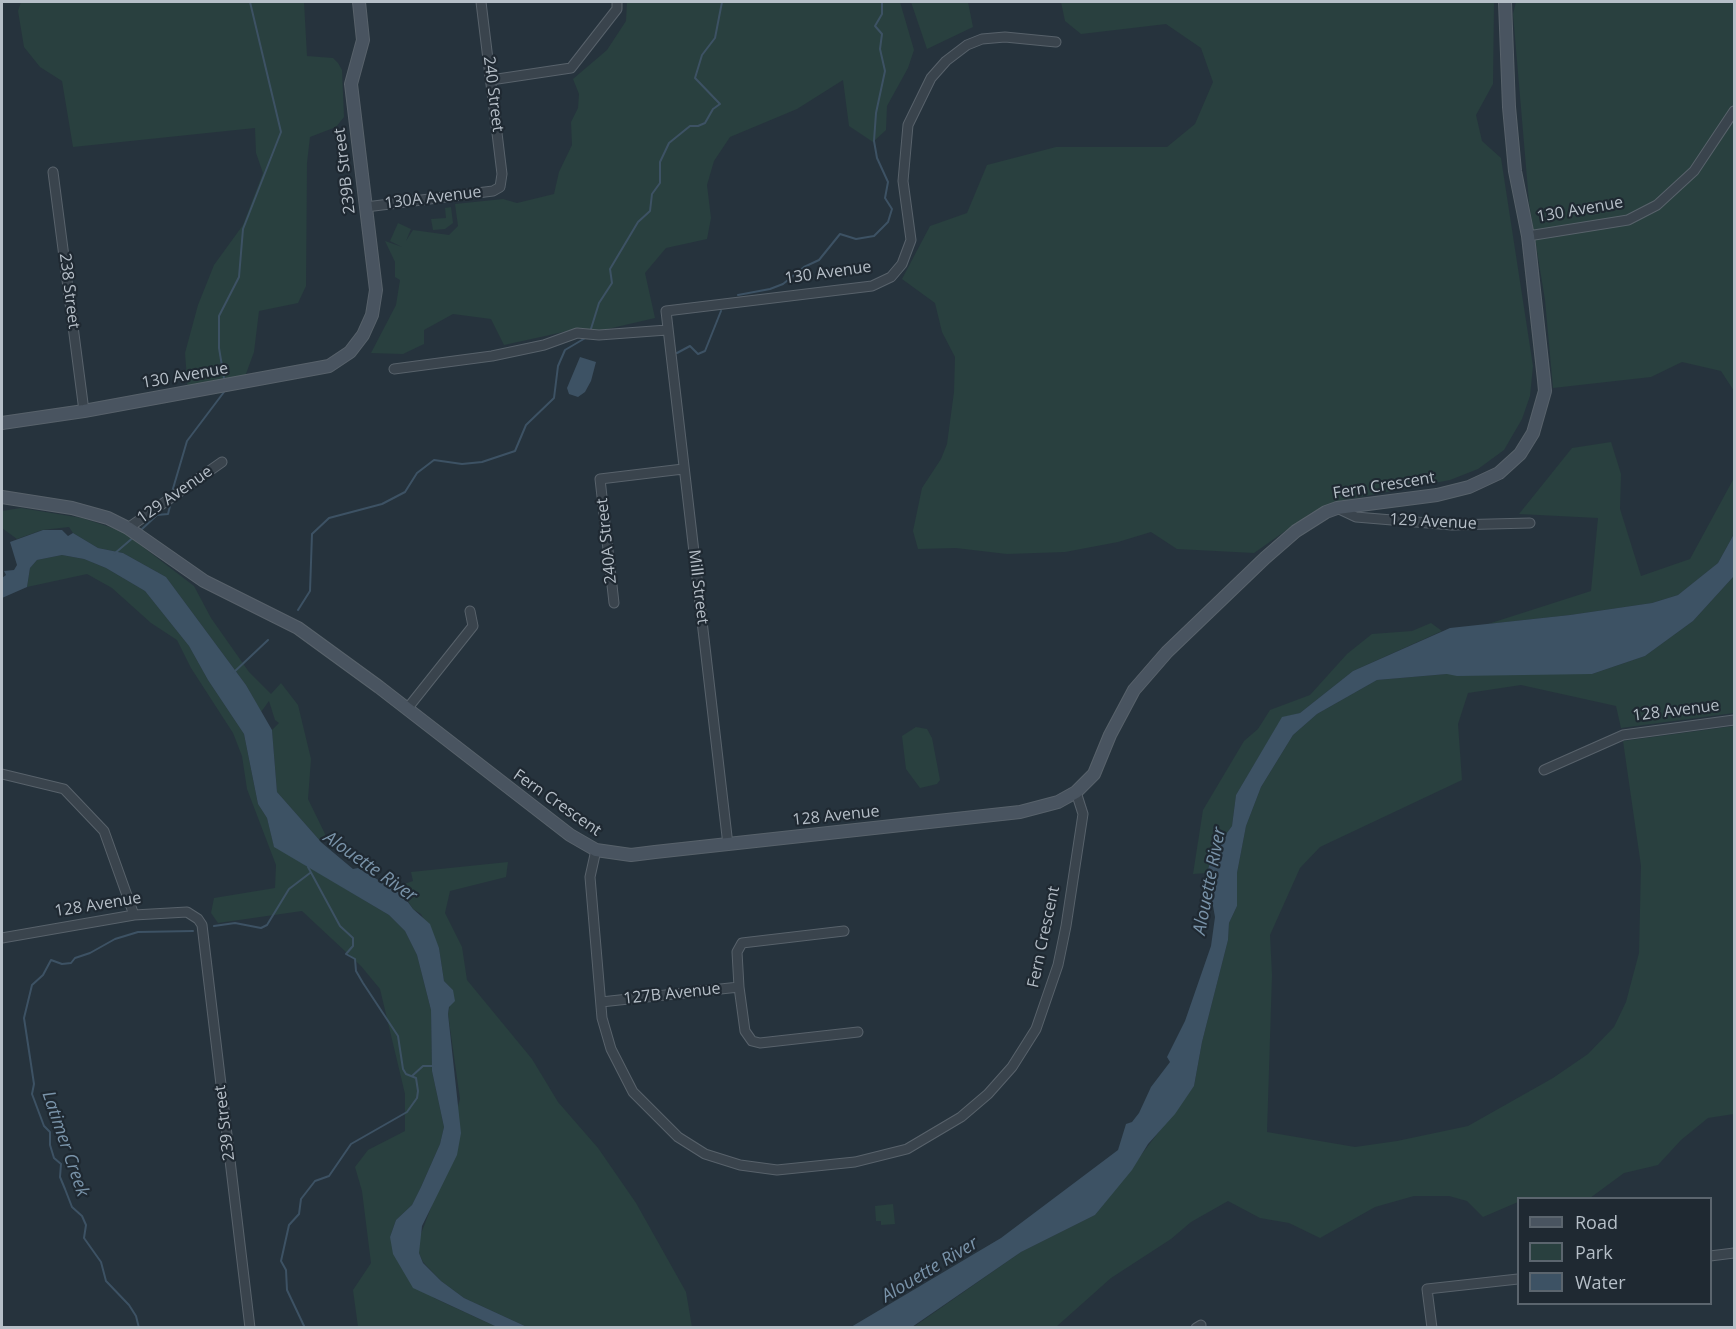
<!DOCTYPE html>
<html>
<head>
<meta charset="utf-8">
<style>
  body { margin:0 }
  #map { position:relative; width:1736px; height:1329px; overflow:hidden; background:#26333d; font-family:"Open Sans",sans-serif }
  canvas { display:block }
  .frame { position:absolute; inset:0; border:3px solid #b6bfc8; pointer-events:none }
  .legend { position:absolute; left:1517px; top:1197px; width:195px; height:108px; box-sizing:border-box; background:#1f2932; border:2px solid #5b656e; margin:0; padding:8px 10px; list-style:none; font-size:18px; color:#b6bfc8 }
  .legend li { display:flex; align-items:center; gap:12px; height:30px }
  .legend b { width:30px; border:2px solid #5b656e }
</style>
</head>
<body>
<div id="map">
<canvas width="1736" height="1329"></canvas>
<div class="frame"></div>
<ul class="legend">
<li><b style="height:8px;background:#495460"></b>Road</li>
<li><b style="height:16px;background:#29403f"></b>Park</li>
<li><b style="height:16px;background:#3d5264"></b>Water</li>
</ul>
</div>
<script>
const g = document.querySelector('canvas').getContext('2d');
g.lineJoin = 'round';
function paint(path, color) { g.fillStyle = color; g.fill(path, 'evenodd'); }
const shape = rows => new Path2D(rows.map(r => 'M' + r).join(''));
function stroke(path, color, width, dash) { g.strokeStyle = color; g.lineWidth = width; g.lineCap = dash ? 'butt' : 'round'; g.setLineDash(dash || []); g.stroke(path); }
function write(font, color, halo, rows, align = 'center') {
  g.font = font + ' "Open Sans",sans-serif'; g.lineWidth = 4.5; g.setLineDash([]); g.textBaseline = 'middle'; g.strokeStyle = halo; g.fillStyle = color; for (const [text, x, y, turn = 0] of rows) {
    g.save(); g.translate(x, y); g.rotate((+turn || 0) * Math.PI / 180); g.textAlign = isNaN(turn) ? turn : align; if (halo) g.strokeText(text, 0, 0); g.fillText(text, 0, 0); g.restore();
  }
}
paint(shape([
  [21,2,304,2,307,56,333,58,338,63,342,70,344,117,336,127,310,137,307,163,306,286,298,303,259,311,254,352,243,382,188,392,185,353,198,305,214,265,243,225,263,173,256,153,255,128,73,147,62,81,40,67,24,47,18,11],
  [627,2,900,2,914,50,908,68,887,106,886,130,873,142,849,126,843,80,797,109,730,137,714,161,707,185,711,218,707,239,666,248,645,273,655,318,599,331,577,329,504,345,491,319,453,314,424,330,424,344,403,354,371,353,396,305,400,280,395,277,395,262,385,241,402,247,390,241,398,223,411,229,406,241,413,230,449,235,458,226,455,204,503,199,517,203,554,194,559,172,572,145,571,122,578,108,579,94,573,79,607,50,626,21],
  [911,2,968,2,973,27,927,49],
  [1061,2,1494,2,1493,84,1476,115,1482,141,1501,158,1533,366,1530,396,1522,419,1504,450,1478,469,1450,480,1334,502,1311,513,1254,553,1177,549,1151,532,1118,542,1065,552,1007,554,956,548,918,549,913,531,922,488,941,459,947,444,954,392,955,357,942,332,935,303,902,279,930,226,967,213,987,165,1056,147,1167,147,1195,124,1213,82,1201,48,1166,24,1081,34,1065,21],
  [1516,2,1734,2,1734,391,1721,371,1682,362,1651,377,1553,388,1545,300,1529,202,1513,14],
  [451,207,453,223,445,229,433,230,431,219,446,218,445,208],
  [1611,442,1621,474,1620,509,1641,576,1690,559,1734,478,1734,534,1718,563,1678,595,1652,603,1570,615,1488,624,1591,591,1598,518,1519,514,1572,448],
  [21,508,82,518,122,531,194,586,211,618,249,672,271,694,281,683,298,705,311,759,308,799,326,836,322,843,277,792,272,730,279,723,275,720,269,701,261,712,246,685,166,577,123,553,98,548,73,533,69,527,42,530,17,539,2,528,2,511],
  [62,555,84,559,106,568,145,591,189,646,208,680,244,734,258,804,267,818,274,846,389,915,405,931,417,955,431,1010,432,1071,444,1127,440,1144,421,1187,412,1205,396,1220,390,1237,434,1298,497,1327,358,1327,353,1290,371,1263,362,1191,355,1167,368,1150,405,1131,405,1094,380,989,361,966,302,911,218,923,211,913,214,898,275,888,276,865,247,789,242,756,233,733,191,668,177,640,151,623,112,588,87,574,27,587,30,568,37,560],
  [1734,576,1734,713,1621,728,1616,706,1521,685,1468,693,1458,724,1462,780,1320,847,1300,868,1270,935,1272,975,1267,1132,1355,1147,1397,1141,1468,1126,1553,1078,1588,1054,1614,1027,1626,1002,1639,953,1641,866,1623,741,1734,726,1734,1114,1708,1118,1681,1140,1658,1165,1624,1173,1590,1198,1518,1198,1518,1202,1483,1217,1467,1201,1449,1196,1414,1196,1375,1207,1320,1238,1289,1223,1260,1218,1228,1201,1191,1222,1171,1239,1111,1278,1056,1327,912,1328,1021,1252,1095,1215,1194,1086,1202,1042,1228,940,1229,923,1237,906,1237,873,1246,826,1261,787,1293,735,1317,714,1377,680,1447,674,1592,674,1645,656,1693,621],
  [1431,623,1442,631,1353,671,1300,713,1282,718,1236,795,1232,826,1213,852,1207,873,1193,874,1203,810,1244,741,1258,729,1270,710,1310,695,1347,654,1372,634,1412,631],
  [916,727,927,729,932,738,940,780,937,784,920,788,906,769,902,736],
  [508,862,506,877,450,891,445,913,462,947,467,980,532,1059,558,1102,598,1148,636,1203,686,1292,692,1327,527,1327,464,1298,441,1281,423,1262,419,1253,419,1239,432,1205,460,1099,448,1014,453,990,444,981,439,948,421,914,413,909,398,886,413,881,411,872],
  [893,1204,895,1224,881,1225,881,1221,876,1221,875,1206]
]), '#29403f');
paint(shape([
  [580,357,596,362,591,381,585,392,578,397,569,394,567,388],
  [43,530,62,530,68,536,73,533,98,548,123,553,166,577,246,685,272,730,277,792,322,843,353,869,358,868,402,894,413,909,430,924,439,948,444,981,453,990,455,1001,449,1007,448,1014,461,1133,457,1155,422,1226,419,1253,423,1263,441,1281,464,1298,527,1327,497,1327,413,1288,393,1254,390,1237,396,1220,412,1205,421,1187,440,1144,444,1127,432,1071,431,1010,417,955,405,931,389,915,274,847,267,818,258,804,244,734,208,680,189,646,145,591,106,568,84,559,62,555,37,560,30,568,27,587,2,598,2,578,6,575,4,571,14,570,17,565,10,542],
  [1734,534,1734,576,1693,621,1645,656,1592,674,1457,676,1447,674,1377,680,1317,714,1293,735,1261,787,1246,826,1237,873,1237,906,1229,923,1228,940,1202,1042,1194,1086,1175,1114,1148,1144,1132,1170,1095,1215,1021,1252,912,1327,851,1327,1001,1238,1118,1150,1126,1124,1132,1122,1139,1113,1151,1087,1170,1062,1167,1057,1185,1021,1211,946,1215,917,1207,873,1213,852,1232,826,1236,795,1282,717,1300,713,1353,671,1450,628,1570,615,1652,603,1678,595,1718,563]
]), '#3d5264');
stroke(shape([
  [738,295,770,289,783,284,804,267,819,260,840,234,856,239,874,236,888,222,892,209,885,198,888,182,877,158,874,141,876,113,885,71,880,49,882,34,875,26,882,14,882,2],
  [590,332,599,303,612,283,610,269,638,222,650,211,652,194,660,183,660,162,669,143,690,126,698,126,705,123,713,109,720,104,695,78,702,55,715,38,722,2],
  [677,353,690,346,698,354,705,351,721,311],
  [224,378,219,348,219,316,239,277,243,229,281,132,250,2],
  [172,492,187,441,224,392],
  [141,530,157,515,168,514,170,506],
  [114,554,135,536],
  [298,610,310,591,312,534,329,518,382,504,405,492,417,473,434,460,462,464,482,462,515,451,526,425,554,398,558,366,565,350,587,337],
  [233,673,268,640],
  [214,926,235,923,261,928,267,925,289,889,310,873],
  [412,1076,423,1066,434,1066],
  [139,1328,136,1316,129,1305,106,1281,101,1262,84,1238,86,1225,82,1216,72,1207,65,1189,60,1177,61,1164,54,1158,50,1145,50,1132,44,1126,32,1094,34,1084,24,1018,32,985,43,975,51,960,62,964,71,963,75,958,90,953,115,939,138,932,193,931],
  [305,1328,287,1290,286,1270,281,1261,289,1225,299,1214,301,1199,315,1181,329,1176,351,1144,407,1112,417,1098,418,1091,416,1078,406,1074,403,1069,398,1036,363,983,356,971,355,959,346,954,353,946,353,938,340,926,308,867]
]), '#3d5264', 2);
const street = shape([
  [491,80,571,68,617,9,617,2],
  [53,172,84,411],
  [366,207,493,191,500,187,502,174,481,2],
  [1528,236,1628,220,1657,205,1694,171,1734,111],
  [394,369,492,356,544,345,577,333,599,335,667,330],
  [1337,508,1356,517,1452,525,1530,523],
  [128,528,222,462],
  [614,603,600,479,683,469],
  [407,709,473,626,470,611],
  [1544,770,1623,735,1734,720],
  [2,774,64,789,104,831,134,915],
  [728,845,666,311,872,286,891,277,902,264,911,240,903,181,908,125,931,78,946,61,967,45,982,39,1005,37,1056,42],
  [596,850,590,877,602,1018,611,1049,633,1092,678,1137,705,1154,740,1165,777,1170,855,1162,907,1149,961,1117,988,1094,1012,1067,1036,1029,1058,965,1066,926,1083,814,1076,792],
  [2,938,134,915,187,912,198,919,202,925,250,1328],
  [739,987,745,1031,752,1041,760,1043,858,1032],
  [601,1002,739,987,737,952,742,943,844,931],
  [1710,1256,1734,1253],
  [1196,1328,1201,1325],
  [1432,1328,1427,1289,1518,1279]
]);
const secondary = shape([
  [2,423,84,411,329,366,350,352,363,335,372,315,376,290,351,84,363,40,359,2],
  [2,497,72,508,108,518,128,528,204,581,298,628,379,687,570,835,596,850,631,855,655,852,1020,812,1058,802,1076,792,1094,774,1110,735,1134,690,1167,652,1265,558,1296,531,1326,512,1337,508,1437,495,1469,487,1499,473,1520,454,1533,433,1545,391,1544,380,1528,236,1515,171,1509,107,1505,2]
]);
stroke(street, '#58626b', 11);
stroke(secondary, '#58626b', 14);
stroke(street, '#3a444d', 9);
stroke(secondary, '#495460', 12);
write('16px', '#b6bfc8', '#1f2932', [
  ["240 Street",493,94,83],
  ["239B Street",345,171,-97],
  ["130A Avenue",433,198,-7],
  ["130 Avenue",1580,210,-10],
  ["130 Avenue",828,273,-8],
  ["238 Street",69,291,83],
  ["130 Avenue",185,376,-10],
  ["Fern Crescent",1384,486,-9],
  ["129 Avenue",175,495,-35],
  ["129 Avenue",1433,522,3],
  ["240A Street",607,541,-96],
  ["Mill Street",698,587,83],
  ["128 Avenue",1676,711,-7],
  ["Fern Crescent",557,803,35],
  ["128 Avenue",836,816,-6],
  ["128 Avenue",98,905,-9],
  ["Fern Crescent",1044,937,-78],
  ["127B Avenue",672,994,-6],
  ["239 Street",225,1123,-97]
]);
write('italic 18px', '#7993a9', '#1f2932', [
  ["Alouette River",370,867,35],
  ["Alouette River",1210,881,-79],
  ["Latimer Creek",65,1144,71],
  ["Alouette River",930,1270,-31]
]);
</script>
</body>
</html>
